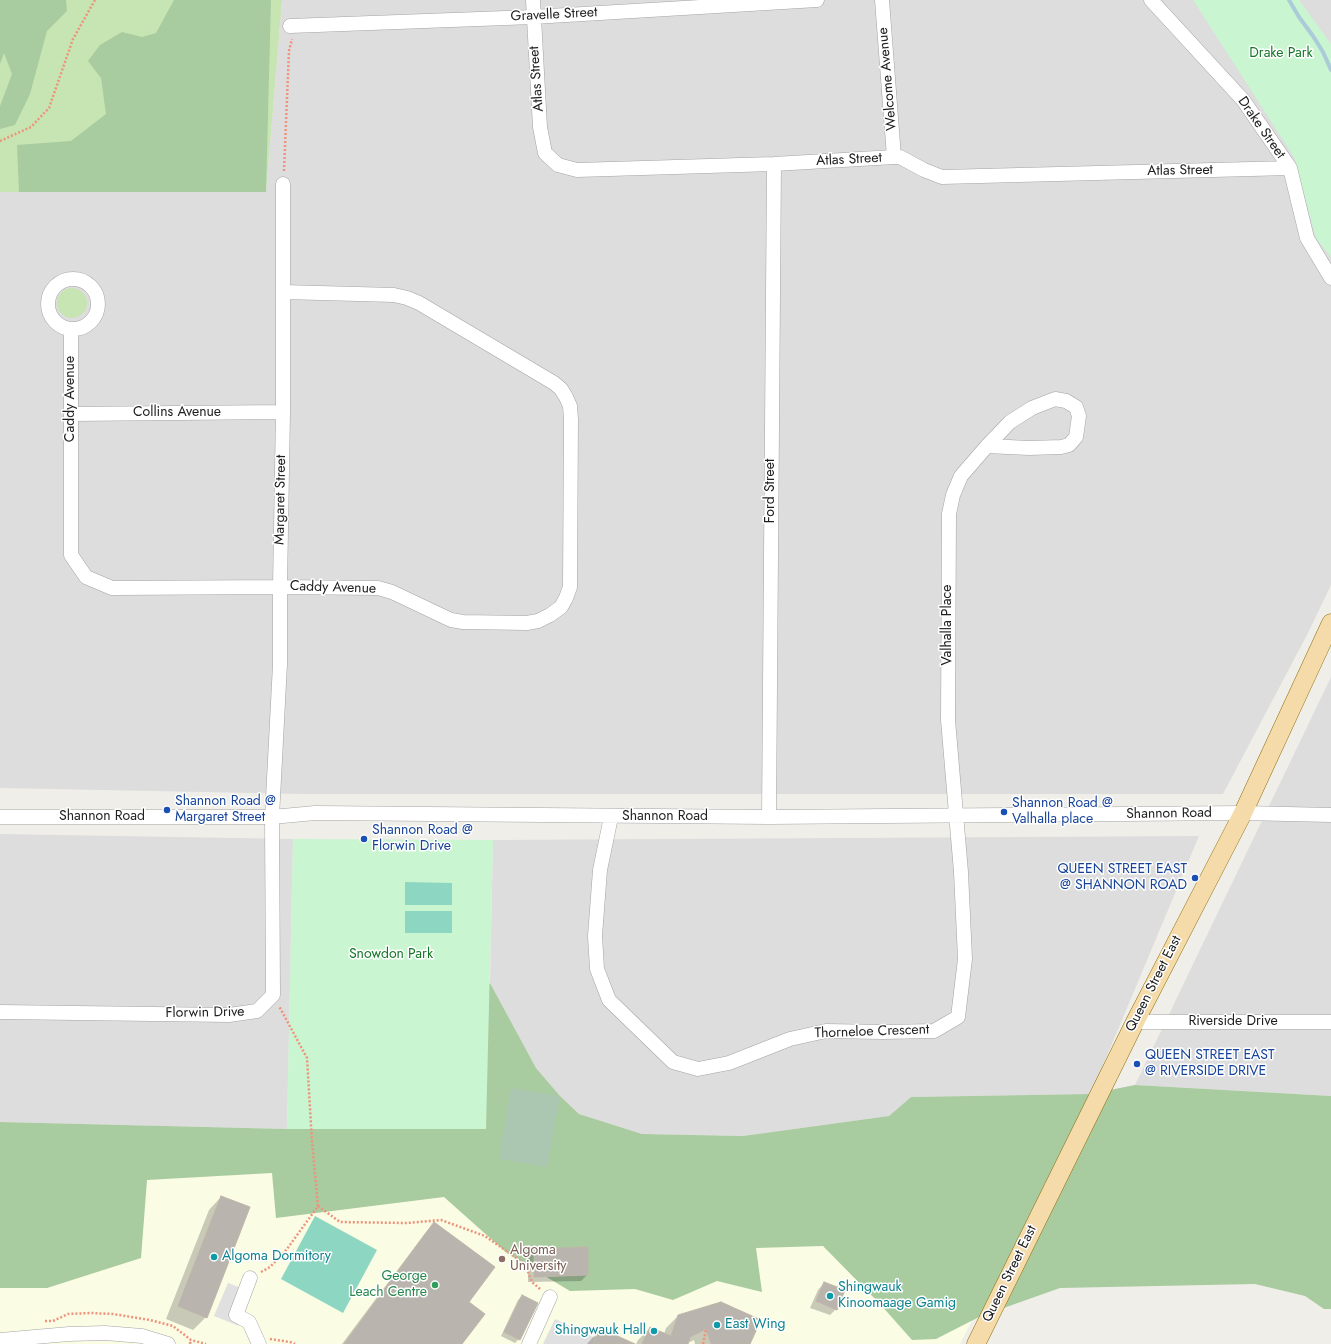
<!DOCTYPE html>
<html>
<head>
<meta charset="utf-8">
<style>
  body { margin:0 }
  canvas { display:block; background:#f0eee8 }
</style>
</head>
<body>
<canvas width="1331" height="1344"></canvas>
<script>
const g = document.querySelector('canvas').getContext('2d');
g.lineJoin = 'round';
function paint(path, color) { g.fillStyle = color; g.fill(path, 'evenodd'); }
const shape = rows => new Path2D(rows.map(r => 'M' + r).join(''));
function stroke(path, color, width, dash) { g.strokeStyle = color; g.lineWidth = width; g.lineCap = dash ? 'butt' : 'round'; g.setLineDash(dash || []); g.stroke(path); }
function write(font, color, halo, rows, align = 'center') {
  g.font = font + ' Jost,sans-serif'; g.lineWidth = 3; g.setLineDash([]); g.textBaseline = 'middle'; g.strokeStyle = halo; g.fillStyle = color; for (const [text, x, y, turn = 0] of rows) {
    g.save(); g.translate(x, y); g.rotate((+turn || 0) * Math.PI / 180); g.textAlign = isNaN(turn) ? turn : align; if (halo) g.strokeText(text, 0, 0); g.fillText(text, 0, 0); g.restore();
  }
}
paint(shape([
  [282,0,1331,0,1331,585,1308,633,1223,794,304,794,0,788,0,192,266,191],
  [1331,677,1331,1096,1135,1085],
  [0,834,293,839,287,1129,0,1122],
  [1199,836,1091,1094,911,1097,889,1116,743,1136,642,1134,579,1114,560,1096,536,1068,490,983,493,840]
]), '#dedddd');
paint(shape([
  [0,1147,1047,1174,960,1344,0,1344]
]), '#fafce4');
paint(shape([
  [0,0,282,0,266,192,0,192],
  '57 303a15 15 0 1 1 30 0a15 15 0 1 1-30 0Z'
]), '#c6e5b2');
paint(shape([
  [0,0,66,0,67,11,47,31,30,94,15,125,0,129,0,106,12,74,4,53,0,64],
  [174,0,271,0,266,192,19,192,17,145,71,141,106,114,101,78,88,61,100,45,122,32,142,37,156,33],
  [490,983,536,1068,560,1096,579,1114,642,1134,743,1136,889,1116,911,1097,1090,1094,1135,1085,1331,1096,1331,1309,1324,1309,1305,1296,1255,1284,1060,1288,981,1316,936,1339,912,1340,880,1304,823,1246,756,1248,762,1292,717,1281,673,1300,635,1289,570,1291,508,1254,444,1197,276,1218,272,1173,147,1180,141,1258,47,1288,0,1288,0,1122,287,1129,441,1055]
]), '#a9cba0');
paint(shape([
  [511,1088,560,1096,547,1167,499,1159]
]), '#abc7b2');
paint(shape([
  [1193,0,1299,0,1331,44,1331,257,1316,238,1294,157],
  [293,839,493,840,486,1129,287,1129]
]), '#c9f5d1');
paint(shape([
  [405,882,452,883,452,905,405,905],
  [405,911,452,911,452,933,405,933],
  [315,1216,377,1250,343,1313,281,1279]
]), '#8dd7c2');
paint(shape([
  [228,1283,252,1292,239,1326,214,1316],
  [555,1319,595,1338,593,1344,543,1344]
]), '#e0e0e0');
paint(shape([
  [221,1197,206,1317,193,1330,166,1319,209,1210],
  [434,1223,461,1344,342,1344,426,1232],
  [534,1250,587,1275,581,1281,528,1282,528,1256],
  [824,1283,836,1309,830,1315,810,1308,818,1290],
  [522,1296,519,1339,515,1343,501,1336,518,1300],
  [678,1316,749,1344,695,1344,694,1340,686,1344,636,1344,638,1340,650,1328,664,1334,666,1328],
  [600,1329,632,1344,587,1344]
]), '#0003');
stroke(shape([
  [1289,0,1299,17,1313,36,1323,52,1331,70]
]), '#accbd9', 4);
const building = shape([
  [221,1196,250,1207,207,1318,178,1306,221,1196],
  [434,1222,495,1267,469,1302,485,1314,462,1344,344,1344,434,1222],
  [588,1247,588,1275,534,1277,534,1249,588,1247],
  [824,1282,845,1290,837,1310,816,1301,824,1282],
  [522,1295,538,1303,520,1340,504,1332,522,1295],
  [721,1302,761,1320,750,1344,711,1344,706,1329,690,1337,688,1344,642,1344,650,1327,671,1336,678,1315,721,1302],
  [600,1328,635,1344,593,1344,600,1328]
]);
paint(building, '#b9b4ad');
stroke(building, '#c0b6ab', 1);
const minor = shape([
  [533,0,540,127,545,153,558,165,577,170,774,164,894,157,900,157,924,170,942,177,1290,168],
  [882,0,894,157],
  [1151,0,1243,100,1290,168,1307,238,1331,278],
  [290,26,533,17,817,0],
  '48 304a25 25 0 1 1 50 0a25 25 0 1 1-50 0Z',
  [71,329,71,555,86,577,112,588,280,587,378,588,392,592,451,620,463,622,527,623,538,621,550,615,561,607,566,598,570,587,571,419,570,406,566,397,561,389,554,383,419,303,407,298,394,295,283,292],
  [71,414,283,412],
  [0,817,272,817,315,813,769,817,1243,813,1331,815],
  [611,817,600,870,595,936,597,969,609,1000,673,1062,698,1069,729,1063,790,1039,826,1031,883,1032,934,1031,958,1017,965,959,961,872,948,720,949,514,953,495,961,476,987,446,1010,422,1032,408,1055,399,1066,401,1076,407,1079,416,1076,437,1069,445,1061,447,1029,448,987,446],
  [769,817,774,164],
  [0,1012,229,1015,257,1011,273,995,272,817,280,664,280,587,283,412,283,184],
  [1135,1022,1331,1022],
  [250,1278,236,1315,249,1322,259,1344],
  [0,1340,69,1334,105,1333,142,1336,168,1344],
  [529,1344,550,1297]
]);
const major = shape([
  [976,1344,1135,1022,1243,813,1331,623]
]);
stroke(minor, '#a4a4a4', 15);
stroke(major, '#8f700e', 19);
stroke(shape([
  [0,141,31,127,49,108,73,39,95,0],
  [284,171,289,51,292,39],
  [318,1206,340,1222,407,1223,441,1220,485,1236,525,1264,532,1282,540,1289],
  [261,1272,270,1267,287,1249,318,1206,312,1142,307,1058,279,1006],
  [45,1321,53,1321,68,1314,91,1313,113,1314,150,1320,173,1326,191,1340,206,1344],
  [270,1339,290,1342,295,1344],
  [190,1344,191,1340],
  [703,1344,706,1329]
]), '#ee927b', 2.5, [2, 2]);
stroke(minor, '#fff', 14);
stroke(major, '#f4dba9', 18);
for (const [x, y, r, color] of [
  [167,810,4,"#1a4fb4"],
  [1004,812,4,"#1a4fb4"],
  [364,839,4,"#1a4fb4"],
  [1195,878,4,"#1a4fb4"],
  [1137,1064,4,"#1a4fb4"],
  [214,1257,4,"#0f9aa8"],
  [502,1259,4,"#8d6e63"],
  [435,1285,4,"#2e9e5b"],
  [830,1296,4,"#0f9aa8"],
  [717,1325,4,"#0f9aa8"],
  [654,1331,4,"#0f9aa8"]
]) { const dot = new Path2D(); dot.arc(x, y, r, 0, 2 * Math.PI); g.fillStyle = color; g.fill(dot); stroke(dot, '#fff', 1.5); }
write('14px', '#202020', '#fff', [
  ["Gravelle Street",554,15,-3],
  ["Atlas Street",537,79,-94],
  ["Welcome Avenue",888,79,-95],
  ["Drake Street",1261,128,55],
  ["Atlas Street",849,160,-3],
  ["Atlas Street",1180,171,-1],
  ["Caddy Avenue",71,399,-90],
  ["Collins Avenue",177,413],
  ["Ford Street",771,491,-90],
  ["Margaret Street",281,500,-89],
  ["Caddy Avenue",333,588,2],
  ["Valhalla Place",948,625,-90],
  ["Shannon Road",1169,814,-1],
  ["Shannon Road",102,817],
  ["Shannon Road",665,817],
  ["Queen Street East",1154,984,-63],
  ["Florwin Drive",205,1013,-1],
  ["Riverside Drive",1233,1022],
  ["Thorneloe Crescent",872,1032,-2],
  ["Queen Street East",1010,1274,-64]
]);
write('14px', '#167627', '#fff', [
  ["Drake Park",1281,54],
  ["Snowdon Park",391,955]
]);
write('14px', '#164399', '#fff', [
  ["Shannon Road @",175,802],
  ["Margaret Street",175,818],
  ["Shannon Road @",1012,804],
  ["Valhalla place",1012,820],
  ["Shannon Road @",372,831],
  ["Florwin Drive",372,847],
  ["QUEEN STREET EAST",1187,870,"right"],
  ["@ SHANNON ROAD",1187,886,"right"],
  ["QUEEN STREET EAST",1145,1056],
  ["@ RIVERSIDE DRIVE",1145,1072]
], 'left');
write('14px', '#785e54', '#fff', [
  ["Algoma",510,1251],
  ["University",510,1267]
], 'left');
write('14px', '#0d838f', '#fff', [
  ["Algoma Dormitory",222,1257],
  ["Shingwauk",838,1288],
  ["Kinoomaage Gamig",838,1304],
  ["East Wing",725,1325],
  ["Shingwauk Hall",646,1331,"right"]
], 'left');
write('14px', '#27864d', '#fff', [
  ["George",427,1277],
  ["Leach Centre",427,1293]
], 'right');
</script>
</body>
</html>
